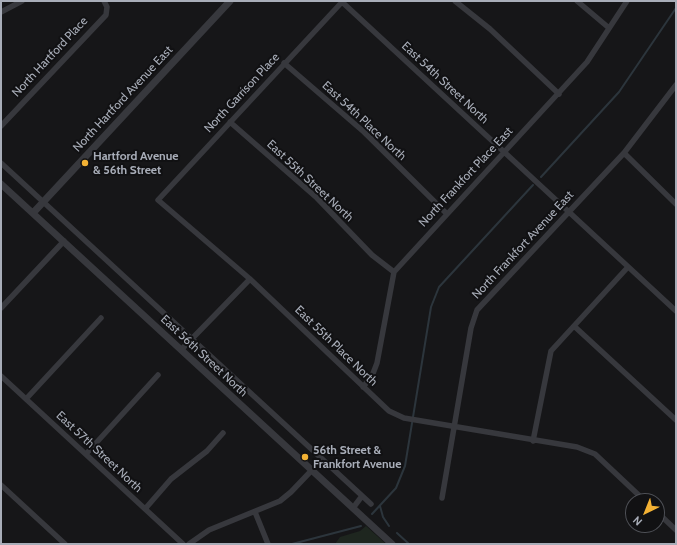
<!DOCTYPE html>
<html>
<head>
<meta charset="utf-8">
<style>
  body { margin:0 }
  #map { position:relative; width:677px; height:545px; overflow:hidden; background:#161618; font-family:Cabin,sans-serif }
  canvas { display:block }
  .frame { position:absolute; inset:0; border:2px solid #a8adb8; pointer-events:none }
  .north { position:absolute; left:625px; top:493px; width:40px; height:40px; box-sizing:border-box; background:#111113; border:1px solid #4d4f55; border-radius:50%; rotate:223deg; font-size:11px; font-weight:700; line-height:16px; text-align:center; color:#a8adb8 }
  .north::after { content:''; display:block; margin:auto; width:14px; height:18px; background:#f2b134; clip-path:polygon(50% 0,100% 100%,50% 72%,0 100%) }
</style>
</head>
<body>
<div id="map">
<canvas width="677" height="545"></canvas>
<div class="frame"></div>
<div class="north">N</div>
</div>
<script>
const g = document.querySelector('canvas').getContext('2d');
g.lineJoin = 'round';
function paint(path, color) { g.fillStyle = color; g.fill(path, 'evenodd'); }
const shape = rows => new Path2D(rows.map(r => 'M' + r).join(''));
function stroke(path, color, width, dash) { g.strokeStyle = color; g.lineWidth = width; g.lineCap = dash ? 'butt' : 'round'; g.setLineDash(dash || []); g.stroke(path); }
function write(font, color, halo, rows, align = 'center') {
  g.font = font + ' Cabin,sans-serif'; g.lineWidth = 4; g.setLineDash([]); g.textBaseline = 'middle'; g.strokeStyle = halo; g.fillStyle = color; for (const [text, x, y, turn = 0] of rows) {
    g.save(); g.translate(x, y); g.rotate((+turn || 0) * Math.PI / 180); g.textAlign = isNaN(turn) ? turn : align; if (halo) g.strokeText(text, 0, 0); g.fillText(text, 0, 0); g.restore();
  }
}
paint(shape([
  [366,526,386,544,335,544,340,537,360,531]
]), '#1e261f');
stroke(shape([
  [541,177,619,92,676,8],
  [380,506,383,517,389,526],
  [372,514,396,488,405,466,431,307,439,287,533,185],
  [397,533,409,544],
  [292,544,361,526]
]), '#2c353c', 2);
stroke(shape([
  [341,1,676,311],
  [455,1,490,29,559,94],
  [577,1,609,28],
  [342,2,158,200,250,279,389,411,404,418,577,447,595,454,645,501],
  [1,12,22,1],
  [284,63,364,132,446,213],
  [230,122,317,198,372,255,394,272],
  [1,126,106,15,107,7,104,1],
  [624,153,676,204],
  [1,163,371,504],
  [1,308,64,241],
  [574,326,676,420],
  [181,350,250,279],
  [1,376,183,544],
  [363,387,372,376,377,363,394,272,587,62,627,1],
  [26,399,101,318],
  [533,441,551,351,628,267],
  [86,454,158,375],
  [1,485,65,544],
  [442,498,471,328,477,310,624,153,676,85],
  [353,508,362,496],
  [145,509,171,479,207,451,223,433],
  [255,512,268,544],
  [657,512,676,530],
  [189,544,209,530,280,501,291,492,312,470]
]), '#37383d', 5.5);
stroke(shape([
  [1,184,392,544],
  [33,213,230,1]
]), '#37383d', 7);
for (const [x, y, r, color] of [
  [85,163,4,"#f2b134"],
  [305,457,4,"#f2b134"]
]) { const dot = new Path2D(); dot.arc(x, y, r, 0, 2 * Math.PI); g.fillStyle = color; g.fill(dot); stroke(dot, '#111113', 1.5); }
write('12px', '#a8adb8', '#111113', [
  ["North Hartford Place",50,57,-47],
  ["East 54th Street North",445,83,43],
  ["North Garrison Place",242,93,-47],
  ["North Hartford Avenue East",123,99,-47],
  ["East 54th Place North",364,121,43],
  ["North Frankfort Place East",466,177,-47],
  ["East 55th Street North",310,181,43],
  ["North Frankfort Avenue East",523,245,-47],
  ["East 55th Place North",336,346,44],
  ["East 56th Street North",204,356,43],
  ["East 57th Street North",99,452,43]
]);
write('bold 12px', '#a8adb8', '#111113', [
  ["Hartford Avenue",93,156],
  ["& 56th Street",93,170],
  ["56th Street &",313,450],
  ["Frankfort Avenue",313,464]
], 'left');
</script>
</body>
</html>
